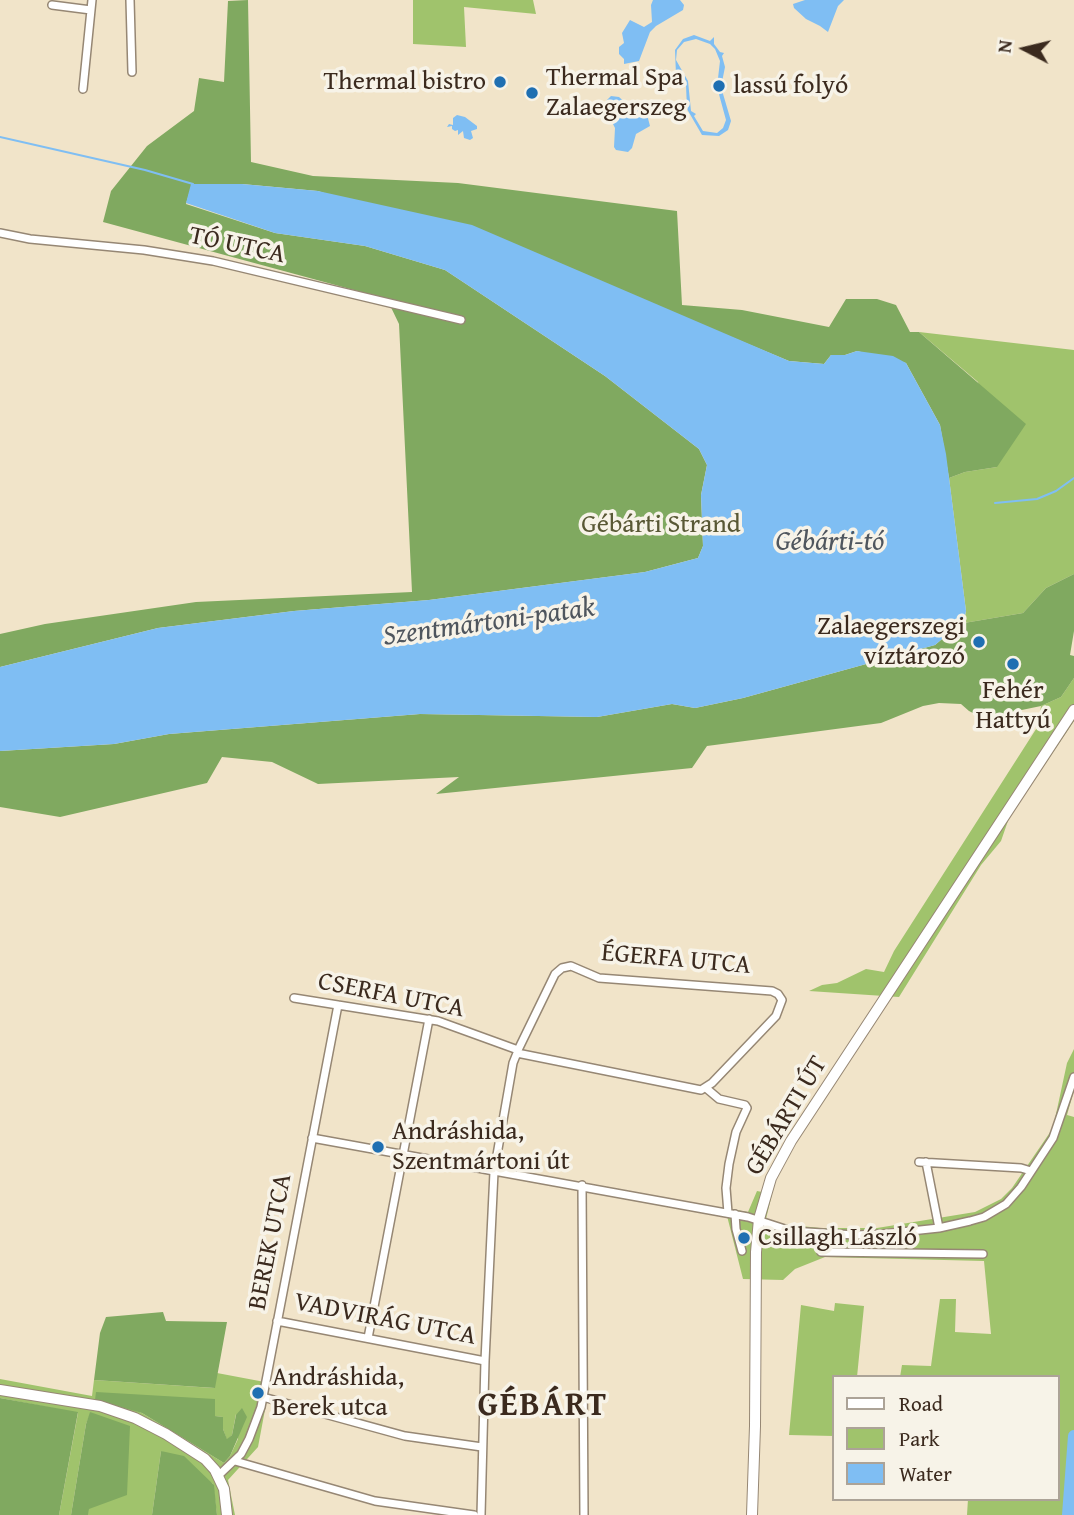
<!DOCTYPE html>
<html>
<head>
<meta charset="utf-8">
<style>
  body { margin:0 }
  #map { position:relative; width:1074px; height:1515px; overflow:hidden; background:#f1e4c9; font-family:"Gentium Book Plus",serif }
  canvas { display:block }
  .legend { position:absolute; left:832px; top:1375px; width:228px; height:126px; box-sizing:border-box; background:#f7f3e8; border:2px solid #aca397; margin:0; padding:9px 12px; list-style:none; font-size:21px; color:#3b2a1e }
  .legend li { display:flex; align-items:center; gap:14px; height:35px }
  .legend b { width:35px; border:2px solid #aca397 }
  .north { position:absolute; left:990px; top:14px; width:70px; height:70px; -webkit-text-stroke:5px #f7f3e8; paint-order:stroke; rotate:277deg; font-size:19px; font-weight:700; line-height:28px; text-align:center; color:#3b2a1e }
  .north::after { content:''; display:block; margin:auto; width:24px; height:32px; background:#3b2a1e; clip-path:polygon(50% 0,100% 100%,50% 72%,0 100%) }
</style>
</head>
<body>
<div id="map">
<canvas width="1074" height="1515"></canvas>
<ul class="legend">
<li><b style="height:9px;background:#fff"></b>Road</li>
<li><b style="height:19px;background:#a0c36c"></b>Park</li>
<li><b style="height:19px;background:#7fbef3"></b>Water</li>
</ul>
<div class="north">N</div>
</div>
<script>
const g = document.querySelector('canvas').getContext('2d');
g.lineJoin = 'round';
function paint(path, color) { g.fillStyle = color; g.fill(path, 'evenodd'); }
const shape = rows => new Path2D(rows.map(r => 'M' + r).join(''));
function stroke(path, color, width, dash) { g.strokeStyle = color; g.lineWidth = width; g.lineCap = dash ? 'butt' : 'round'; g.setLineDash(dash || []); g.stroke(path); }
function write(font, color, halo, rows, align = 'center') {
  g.font = font + ' "Gentium Book Plus",serif'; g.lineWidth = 7; g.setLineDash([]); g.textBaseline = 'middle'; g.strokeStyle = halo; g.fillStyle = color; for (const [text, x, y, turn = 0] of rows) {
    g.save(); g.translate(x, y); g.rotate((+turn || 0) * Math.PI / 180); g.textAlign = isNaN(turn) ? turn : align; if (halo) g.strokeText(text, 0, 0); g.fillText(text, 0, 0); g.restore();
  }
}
paint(shape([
  [413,0,533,0,536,14,464,7,466,47,413,44],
  [919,332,1074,350,1074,574,1046,588,1023,613,964,623,966,611,949,478,965,472,997,467,978,382],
  [1074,678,1074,721,1009,818,1001,841,981,865,899,997,809,991,822,985,837,983,866,969,884,972,894,951,1038,726,1041,706,1061,697],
  [1074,1049,1074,1090,1067,1115,1074,1117,1074,1515,967,1515,968,1499,1058,1499,1058,1377,900,1377,902,1365,931,1366,940,1299,956,1299,955,1332,991,1334,984,1261,825,1257,795,1269,783,1280,743,1279,725,1208,748,1212,757,1191,772,1194,766,1219,772,1223,820,1228,877,1228,975,1212,1001,1199,1012,1188,1053,1128,1067,1063],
  [835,1303,864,1306,857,1377,834,1377,834,1436,789,1435,801,1305,834,1311],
  [217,1373,270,1383,258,1447,228,1480,235,1515,217,1515,213,1484,161,1451,152,1515,88,1515,91,1412,86,1424,71,1515,59,1515,78,1413,0,1398,0,1379,92,1396,94,1380,214,1388],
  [126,1407,223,1417,223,1429,227,1440,232,1435,236,1414,238,1439,230,1456,224,1463,142,1413]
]), '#a0c36c');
paint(shape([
  [248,0,251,162,313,176,458,183,677,211,682,305,742,310,829,327,846,299,877,299,896,305,910,332,919,332,1026,424,997,467,965,472,949,478,940,425,906,363,857,351,845,355,831,355,824,364,789,361,664,309,318,191,242,184,192,184,186,204,275,233,365,246,445,270,605,376,699,449,707,465,701,495,703,546,698,558,645,572,429,600,294,611,158,628,0,667,0,634,45,624,196,602,412,592,399,324,387,299,103,222,111,191,147,146,194,111,199,78,224,82,228,1],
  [1074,574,1074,631,1070,655,1074,656,1074,678,1061,697,1041,706,983,718,969,711,961,704,939,703,923,706,881,723,707,746,692,768,436,794,459,777,318,784,272,762,222,757,207,783,60,817,0,807,0,751,114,744,169,734,420,714,597,717,672,704,695,708,743,698,935,645,948,634,961,633,964,623,1023,613,1046,588],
  [163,1312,166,1321,227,1322,215,1388,94,1380,100,1333,106,1317],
  [96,1392,215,1399,215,1416,223,1417,223,1429,227,1439,232,1435,236,1415,242,1408,247,1417,230,1456,224,1463,142,1413,95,1400],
  [0,1398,78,1412,59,1515,0,1515],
  [90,1412,130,1426,127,1495,89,1509,88,1515,71,1515,86,1424],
  [161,1451,184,1456,214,1485,217,1515,152,1515]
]), '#80a960');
paint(shape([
  [653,0,680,0,684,5,683,10,656,26,650,32,639,61,624,64,624,59,619,54,619,47,624,43,622,33,630,20,644,27,652,22,651,5],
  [805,0,844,0,838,6,828,32,820,26,806,19,794,8,793,4],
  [694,35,710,41,714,37,714,44,720,52,724,53,722,56,725,67,721,87,731,121,728,130,719,136,702,135,687,109,686,85,679,73,676,75,675,50,683,39],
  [696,39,710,44,715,49,720,61,717,87,726,120,723,128,717,133,703,131,694,116,696,114,691,111,688,81,676,60,677,50,684,42],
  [611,96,619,97,630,107,645,107,650,126,636,134,632,148,628,152,616,150,614,147,615,128,603,104],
  [457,115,465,117,477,126,477,129,471,131,473,138,470,140,464,138,463,131,458,135,458,130,455,131,452,129,452,126,447,127,449,124,453,125,453,118],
  [191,184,242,184,318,191,472,225,789,361,824,364,831,355,845,355,857,351,893,356,906,363,940,425,946,454,966,611,961,633,948,634,935,645,743,698,695,708,672,704,597,717,420,714,169,734,114,744,0,751,0,667,158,628,294,611,429,600,645,572,698,558,703,546,701,495,707,465,699,449,605,376,445,270,365,246,275,233,186,203]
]), '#7fbef3');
stroke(shape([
  [0,137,145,170,193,184],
  [995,503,1037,499,1056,491,1074,478]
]), '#7fbef3', 2);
stroke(shape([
  [1068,1515,1074,1436]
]), '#7fbef3', 12);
const street = shape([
  [130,0,132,72],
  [52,5,91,10],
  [83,89,92,0],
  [0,233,30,239,144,250,213,261,461,320],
  [294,998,438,1021,518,1050],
  [706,1088,719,1099,745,1105,747,1108,736,1132,729,1164,726,1188,728,1213],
  [312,1138,748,1217,791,1231,855,1235,883,1234,939,1228,970,1221,984,1217,1006,1204,1021,1187,1053,1138,1074,1077],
  [919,1162,1021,1168,1031,1171],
  [926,1162,939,1228],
  [582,1185,584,1515],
  [735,1214,736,1229,742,1251],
  [821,1252,983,1254],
  [277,1321,485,1361],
  [368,1338,429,1019],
  [263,1397,405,1436,482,1447],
  [235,1461,375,1501,474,1515],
  [219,1475,241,1454,249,1439,261,1407,338,1005],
  [481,1515,485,1361,494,1172,513,1063,517,1053,518,1050,555,974,562,968,571,966,599,978,772,991,778,994,782,1000,776,1016,712,1083,701,1090,517,1053]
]);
const secondary = shape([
  [0,1390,100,1406,135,1418,166,1434,205,1459,215,1470,224,1489,227,1515],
  [752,1515,755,1426,756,1252,759,1219,771,1178,791,1141,1074,710]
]);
stroke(street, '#968774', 10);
stroke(secondary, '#968774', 12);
stroke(street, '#fff', 7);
stroke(secondary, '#fff', 10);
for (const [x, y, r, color] of [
  [500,82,7,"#1f6fb2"],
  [719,86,7,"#1f6fb2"],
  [532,93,7,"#1f6fb2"],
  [979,642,7,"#1f6fb2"],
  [1013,664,7,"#1f6fb2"],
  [378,1147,7,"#1f6fb2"],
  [744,1238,7,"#1f6fb2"],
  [258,1393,7,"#1f6fb2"]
]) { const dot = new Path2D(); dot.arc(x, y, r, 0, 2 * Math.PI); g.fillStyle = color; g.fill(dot); stroke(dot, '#f7f3e8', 2.5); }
write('26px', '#3b2a1e', '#f7f3e8', [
  ["Thermal Spa",546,78],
  ["Zalaegerszeg",546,108],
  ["Thermal bistro",486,82,"right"],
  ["lassú folyó",733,86],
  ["Zalaegerszegi",965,627,"right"],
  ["víztározó",965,657,"right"],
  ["Fehér",1013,691,"center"],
  ["Hattyú",1013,721,"center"],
  ["Andráshida,",392,1132],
  ["Szentmártoni út",392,1162],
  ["Csillagh László",758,1238],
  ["Andráshida,",272,1378],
  ["Berek utca",272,1408]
], 'left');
write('26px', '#3b2a1e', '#f7f3e8', [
  ["TÓ UTCA",237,246,12],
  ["ÉGERFA UTCA",676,960,5],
  ["CSERFA UTCA",391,996,11],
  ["GÉBÁRTI ÚT",787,1116,-59],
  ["BEREK UTCA",271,1242,-79],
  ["VADVIRÁG UTCA",385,1320,11]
]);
write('26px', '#595835', '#f7f3e8', [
  ["Gébárti Strand",661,525]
]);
write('italic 28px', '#4f565e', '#f7f3e8', [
  ["Gébárti-tó",830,543],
  ["Szentmártoni-patak",489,623,-8]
]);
g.letterSpacing = '2px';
write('bold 33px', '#3b2a1e', '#f7f3e8', [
  ["GÉBÁRT",543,1407]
]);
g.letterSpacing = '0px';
</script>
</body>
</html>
